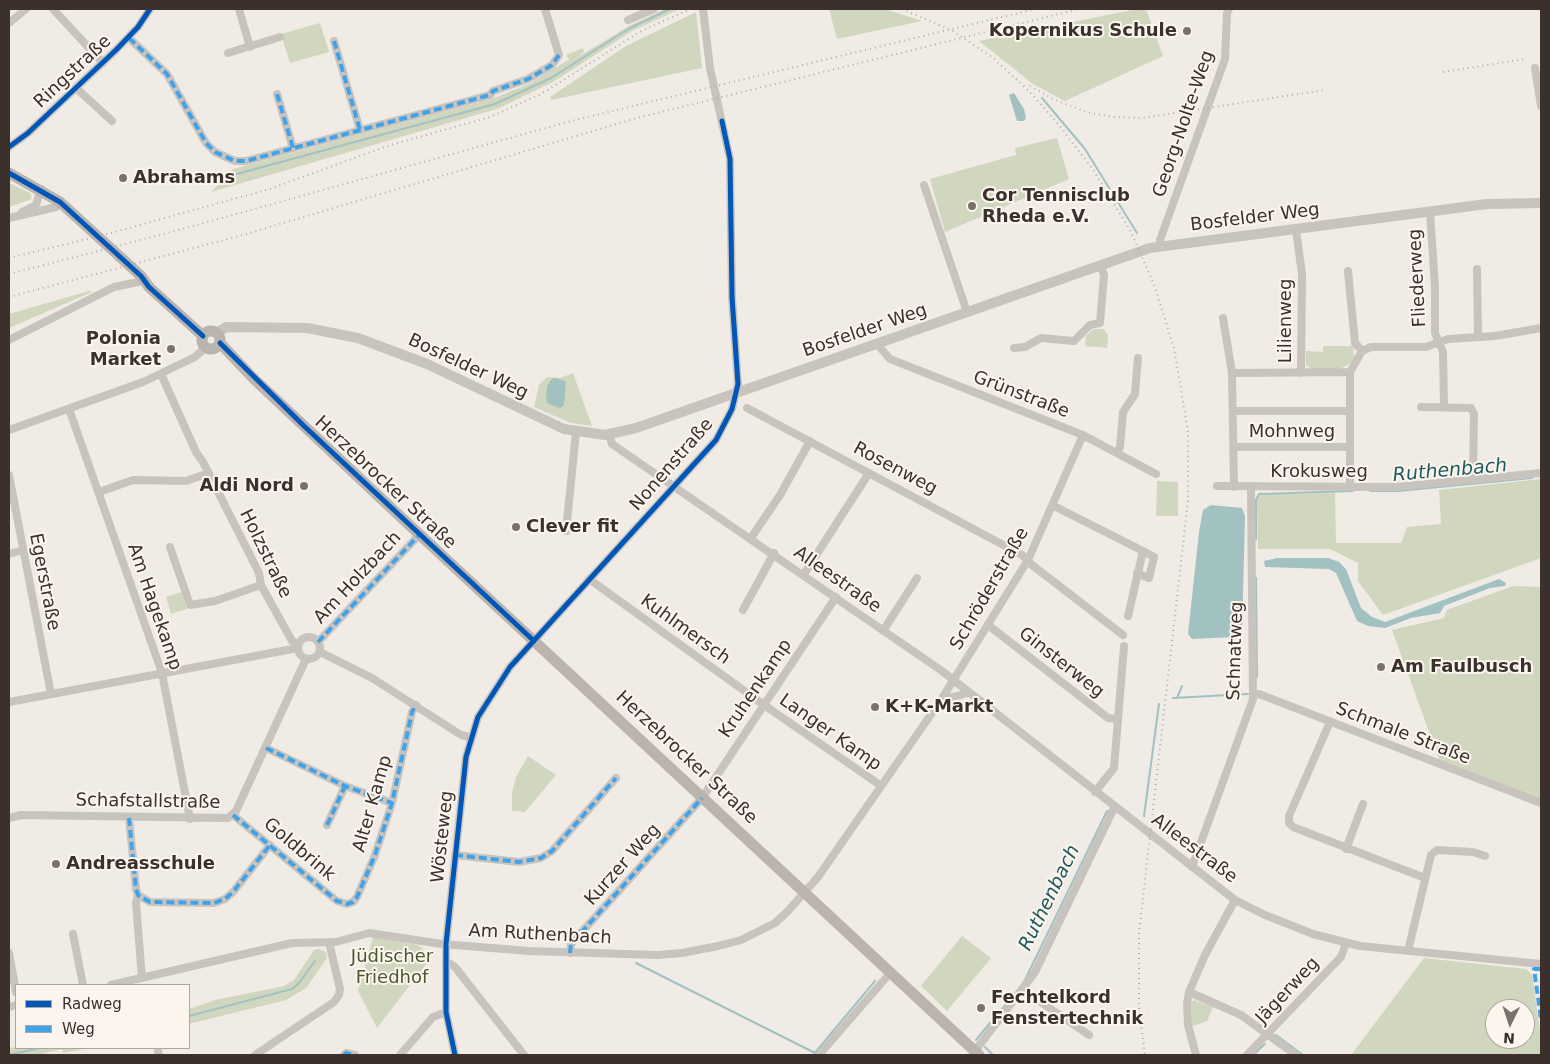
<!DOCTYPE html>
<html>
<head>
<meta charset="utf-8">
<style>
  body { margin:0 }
  #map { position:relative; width:1550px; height:1064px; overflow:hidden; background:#f0ebe5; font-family:"DejaVu Sans",sans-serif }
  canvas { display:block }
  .frame { position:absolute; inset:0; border:10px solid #3b302b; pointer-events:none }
  .legend { position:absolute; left:15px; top:984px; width:175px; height:65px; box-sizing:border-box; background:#fbf5ee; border:1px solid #aea6a0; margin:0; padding:6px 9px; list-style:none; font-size:15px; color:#3b302b }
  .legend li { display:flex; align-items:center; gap:10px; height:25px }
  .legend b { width:25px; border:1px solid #aea6a0 }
  .north { position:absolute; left:1485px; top:999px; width:50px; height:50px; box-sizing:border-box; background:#fbf5ee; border:1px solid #aea6a0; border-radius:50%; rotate:184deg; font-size:14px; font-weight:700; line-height:20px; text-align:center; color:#3b302b }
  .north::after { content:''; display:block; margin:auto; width:18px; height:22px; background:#7a716c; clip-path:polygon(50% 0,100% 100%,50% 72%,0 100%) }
</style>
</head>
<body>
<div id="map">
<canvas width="1550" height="1064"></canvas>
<div class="frame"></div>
<ul class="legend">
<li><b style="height:6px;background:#0057b8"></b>Radweg</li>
<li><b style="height:6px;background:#3fa3eb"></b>Weg</li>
</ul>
<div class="north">N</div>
</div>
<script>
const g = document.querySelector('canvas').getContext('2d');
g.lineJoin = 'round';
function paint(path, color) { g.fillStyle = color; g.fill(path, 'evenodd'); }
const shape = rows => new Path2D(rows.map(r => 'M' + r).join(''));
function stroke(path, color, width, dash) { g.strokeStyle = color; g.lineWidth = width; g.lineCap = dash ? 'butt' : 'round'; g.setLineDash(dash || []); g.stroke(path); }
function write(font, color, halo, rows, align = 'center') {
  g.font = font + ' "DejaVu Sans",sans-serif'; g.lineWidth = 4; g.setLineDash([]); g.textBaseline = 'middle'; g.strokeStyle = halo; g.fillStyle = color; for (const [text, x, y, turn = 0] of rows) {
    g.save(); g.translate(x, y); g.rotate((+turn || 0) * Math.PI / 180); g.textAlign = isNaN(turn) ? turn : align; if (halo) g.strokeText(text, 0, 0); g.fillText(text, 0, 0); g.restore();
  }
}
paint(shape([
  [665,9,680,9,632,31,553,82,497,109,211,192,233,169,494,98,529,84,568,60,570,61,566,55,583,48,584,52,573,60,629,26],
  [829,9,885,9,922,21,837,39],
  [1137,9,1146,9,1163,56,1065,101,1033,84,979,41],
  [696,12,702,68,551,100,550,97,626,46],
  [320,23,329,52,290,63,281,34],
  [1057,138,1069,179,945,232,930,179,1016,155,1015,148],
  [9,183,30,193,32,199,9,207],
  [89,291,92,292,9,328,9,314],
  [1094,329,1103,329,1108,334,1107,348,1085,346,1086,336],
  [1323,346,1353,346,1354,357,1351,363,1340,369,1312,369,1306,365,1306,351,1323,352],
  [573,373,592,426,571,423,534,407,539,385,547,377,560,378],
  [1541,479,1541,558,1383,615,1358,581,1358,563,1330,549,1258,549,1257,500,1260,495,1264,494,1335,493,1336,543,1401,543,1407,527,1441,524,1439,490],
  [1157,481,1178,482,1178,516,1156,516],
  [1513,586,1541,587,1541,800,1439,759,1392,630,1444,618,1447,610],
  [181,592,187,609,171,614,166,597],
  [528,756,556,775,525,812,512,811,512,793,516,777],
  [962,936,991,958,947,1011,921,986],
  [373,937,414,944,421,947,430,959,377,1028,358,991],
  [319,949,326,952,327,958,306,988,286,1000,189,1024,189,1009,215,1000,284,986,294,980,314,950],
  [1424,958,1526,969,1532,975,1541,1038,1541,1055,1351,1055],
  [1495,1009,1525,1009,1525,1039,1495,1039],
  [1194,1000,1213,1007,1207,1021,1192,1026,1191,1003],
  [16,1047,16,1048,89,1048,63,1053,62,1049,38,1055,9,1055,9,1048]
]), '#d1d6bf');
paint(shape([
  [1014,93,1024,109,1026,118,1024,121,1017,121,1009,95],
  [554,378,566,381,564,405,560,408,548,404,546,399,547,387,550,381],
  [1211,505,1242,508,1245,516,1242,634,1234,637,1192,639,1188,634,1199,532,1203,510],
  [1277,558,1328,558,1339,562,1346,569,1361,608,1372,617,1385,622,1499,579,1506,583,1505,586,1490,588,1444,606,1440,613,1411,618,1385,628,1368,626,1357,621,1336,573,1329,569,1265,567,1264,561]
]), '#a1c2c1');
stroke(shape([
  [1042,98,1085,149,1137,233],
  [233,175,495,104,551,78,630,28,670,9],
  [1370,491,1398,491,1532,478],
  [1256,539,1256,500,1259,494,1353,491],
  [1256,578,1257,677],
  [1173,698,1248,694],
  [1177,698,1182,686],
  [1144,816,1159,704],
  [636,963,815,1053],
  [1025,980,1107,811],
  [1002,1009,1009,1000],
  [189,1016,292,989,299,983,315,961],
  [1276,1035,1303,1055],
  [976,1040,990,1023],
  [985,1047,993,1055],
  [9,1055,40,1048],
  [813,1055,875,981],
  [963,1055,964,1055],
  [1253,1055,1265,1044]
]), '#a1c2c1', 2);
stroke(shape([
  [53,9,103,63],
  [239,9,250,47],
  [628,20,654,9],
  [9,23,26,9],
  [129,38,167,74,206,143,215,152,235,161,246,161,490,95,493,91,528,79,552,65,559,55,545,9],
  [334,41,360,130],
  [228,53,280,37],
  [1535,68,1541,106],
  [76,88,112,121],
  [277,94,293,148],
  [9,147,28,133,116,50,138,27,150,9],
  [924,185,967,312],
  [1430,211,1435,287,1435,333,1443,352,1444,407],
  [22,212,36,205,41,189],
  [9,218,56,207,60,202],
  [1296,230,1302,274,1301,373],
  [1160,247,1160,240,1225,59,1227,13,1229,9],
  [1477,269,1478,337],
  [1348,271,1355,343,1362,351],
  [1223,318,1232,373,1234,487],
  [9,340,114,287,138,282,144,279],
  [877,344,890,359,1083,435,1156,474],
  [1014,348,1025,347,1041,338,1074,341,1090,325,1100,323,1104,275,1101,266],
  [1232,373,1350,372],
  [161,374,196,452,203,462,259,573,261,585,292,641,298,644],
  [1421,407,1471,408,1474,414,1473,479],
  [747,408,1022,555,1032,565,1123,635],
  [69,409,162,673,190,819],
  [1233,411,1350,411],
  [9,430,143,382,195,357,206,347],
  [609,434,612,444,942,671,1235,900,1265,915,1313,934,1360,946,1541,964],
  [1234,447,1350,447],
  [1117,452,1120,447,1123,412,1135,394,1138,358],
  [9,475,51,694],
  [1217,486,1395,487,1541,473],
  [1350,487,1350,372,1362,351,1371,347,1426,347,1448,339,1495,336,1541,328],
  [99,492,133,480,186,481,209,473],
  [1052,505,1143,551,1128,616],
  [566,531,576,432],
  [751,538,780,495,810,441],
  [170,547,190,605,215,601,261,585],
  [9,554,23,550],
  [1137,573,1149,578,1154,557,1143,551],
  [804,574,869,473],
  [589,579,764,705,880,785],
  [743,610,774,553],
  [988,625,1108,718,1118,719],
  [883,631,917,578],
  '298 648a11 11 0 1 1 22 0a11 11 0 1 1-22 0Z',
  [318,642,419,535],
  [320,652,372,678,461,735,470,737],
  [1253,694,1259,694,1541,803],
  [941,700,968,693],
  [9,702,298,648],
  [1330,722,1289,816,1289,823,1293,827,1425,878],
  [266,748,345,786,392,803],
  [1095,792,1114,768,1124,646],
  [233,815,337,901,347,904,353,902,357,897,375,855,392,803,412,712,416,705],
  [9,818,21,815,228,818,236,811,306,659],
  [129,818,136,889,138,895,150,902,214,903,225,899,233,892,270,845],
  [327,825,345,786],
  [1346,849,1363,804],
  [455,855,519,862,541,858,552,851,616,778],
  [1192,867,1253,699,1251,487],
  [138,895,136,903,142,978],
  [73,934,83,985],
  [1408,951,1431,855,1437,850,1473,852,1485,856],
  [9,953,16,992],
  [570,953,571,944,702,798,836,597],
  [446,961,455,967,524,1055],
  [111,985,292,943,336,942,369,933,442,944,529,951,658,955,682,953,718,946,741,940,775,923,788,911,818,877,941,700,1028,560,1083,435],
  [1023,990,1089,1035],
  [1189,992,1241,1015,1296,1055],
  [9,1007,16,1005],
  [158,1051,159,1055],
  [975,1051,1035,972,1114,808],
  [255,1055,334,1002,339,995,340,989,329,942],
  [344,1055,346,1053,355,1055],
  [400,1055,433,1017,446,1012],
  [455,1055,446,1012,446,944,466,757,478,717,510,667,716,440,732,409,738,384,732,297,730,159,710,68,703,9],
  [819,1055,891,972],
  [1196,1055,1188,1025,1187,1004,1189,992,1205,955,1235,900],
  [1247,1055,1341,957,1346,943]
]), '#c9c3be', 8);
stroke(shape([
  [217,333,226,327,307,328,358,338,427,364,564,429,605,435,636,428,1150,248,1487,204,1541,203]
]), '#c9c3be', 10);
stroke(shape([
  [9,173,60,202,141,276,149,287,203,336],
  '202 340a9 9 0 1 1 18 0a9 9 0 1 1-18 0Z',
  [220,343,253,378,405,521,979,1055]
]), '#bab3ae', 11);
stroke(shape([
  [902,9,953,31,993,58,1029,91,1059,125,1094,171,1131,232,1155,287,1174,348,1188,432,1188,500,1139,933,1139,1008,1145,1055],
  [1443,72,1525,59],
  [1030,86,1053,99,1086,112,1114,117,1142,118,1325,90],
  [9,258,111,233,270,189,387,146,490,117,541,94,643,30,691,9],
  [9,274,175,231,571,121,1035,9],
  [9,297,243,235,637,118,1079,9]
]), '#b1aca8', 2, [1, 4]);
stroke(shape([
  [129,38,167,74,206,143,215,152,235,161,246,161,490,95,493,91,528,79,552,65,559,55],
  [334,41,360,130],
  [277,94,293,148],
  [318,642,419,535],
  [266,748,345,786,392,803],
  [233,815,337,901,347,904,353,902,357,897,375,855,392,803,412,712,416,705],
  [129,818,136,889,138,895,150,902,214,903,225,899,233,892,270,845],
  [327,825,345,786],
  [455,855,519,862,541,858,552,851,616,778],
  [570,953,571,944,702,798],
  [1541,969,1534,969,1541,1019],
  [344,1055,346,1053,355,1055]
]), '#3fa3eb', 4, [8, 4]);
stroke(shape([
  [9,147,28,133,116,50,138,27,150,9],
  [9,173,60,202,141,276,149,287,203,336],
  [220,343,304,426,534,641],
  [455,1055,446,1012,446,944,466,757,478,717,510,667,716,440,732,409,738,384,732,297,730,159,722,121]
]), '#0057b8', 5);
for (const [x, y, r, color] of [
  [1187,31,5,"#7a716c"],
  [123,178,5,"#7a716c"],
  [972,206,5,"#7a716c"],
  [171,349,5,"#7a716c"],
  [304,486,5,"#7a716c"],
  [516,527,5,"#7a716c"],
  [1381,667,5,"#7a716c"],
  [875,707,5,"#7a716c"],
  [56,864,5,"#7a716c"],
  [981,1008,5,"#7a716c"]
]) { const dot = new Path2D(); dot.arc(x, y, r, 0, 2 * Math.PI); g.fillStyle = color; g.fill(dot); stroke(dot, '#fbf5ee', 2); }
write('bold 18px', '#3b302b', '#fbf5ee', [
  ["Kopernikus Schule",1177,31,"right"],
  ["Abrahams",133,178],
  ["Cor Tennisclub",982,196],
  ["Rheda e.V.",982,217],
  ["Polonia",161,339,"right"],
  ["Market",161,360,"right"],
  ["Aldi Nord",294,486,"right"],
  ["Clever fit",526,527],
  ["Am Faulbusch",1391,667],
  ["K+K-Markt",885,707],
  ["Andreasschule",66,864],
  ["Fechtelkord",991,998],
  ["Fenstertechnik",991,1019]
], 'left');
write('18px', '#3b302b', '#fbf5ee', [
  ["Ringstraße",73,72,-43],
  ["Georg-Nolte-Weg",1184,124,-71],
  ["Bosfelder Weg",1255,218,-7],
  ["Fliederweg",1418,278,-93],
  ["Lilienweg",1286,321,-90],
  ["Bosfelder Weg",865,331,-19],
  ["Bosfelder Weg",468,367,25],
  ["Grünstraße",1021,395,21],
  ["Mohnweg",1292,432],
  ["Nonenstraße",672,465,-49],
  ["Rosenweg",895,469,28],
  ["Krokusweg",1319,472],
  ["Herzebrocker Straße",385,483,43],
  ["Holzstraße",265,554,64],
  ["Am Holzbach",358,578,-47],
  ["Alleestraße",837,580,35],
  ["Egerstraße",44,582,79],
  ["Schröderstraße",990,589,-60],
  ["Am Hagekamp",154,607,71],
  ["Kuhlmersch",685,630,36],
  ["Schnatweg",1236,651,-88],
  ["Ginsterweg",1061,663,38],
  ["Kruhenkamp",756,689,-56],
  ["Langer Kamp",830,733,35],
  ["Schmale Straße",1403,734,21],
  ["Herzebrocker Straße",686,758,43],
  ["Schafstallstraße",148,802,1],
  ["Alter Kamp",373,804,-74],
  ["Wösteweg",443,837,-84],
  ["Alleestraße",1194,849,37],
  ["Goldbrink",299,850,40],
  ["Kurzer Weg",623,865,-48],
  ["Am Ruthenbach",540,935,3],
  ["Jägerweg",1288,991,-47]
]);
write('18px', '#4a5a2e', '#fbf5ee', [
  ["Jüdischer",392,957],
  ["Friedhof",392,978]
]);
write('italic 19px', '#1f5a5e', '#fbf5ee', [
  ["Ruthenbach",1450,471,-5],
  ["Ruthenbach",1050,898,-64]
]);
</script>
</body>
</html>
